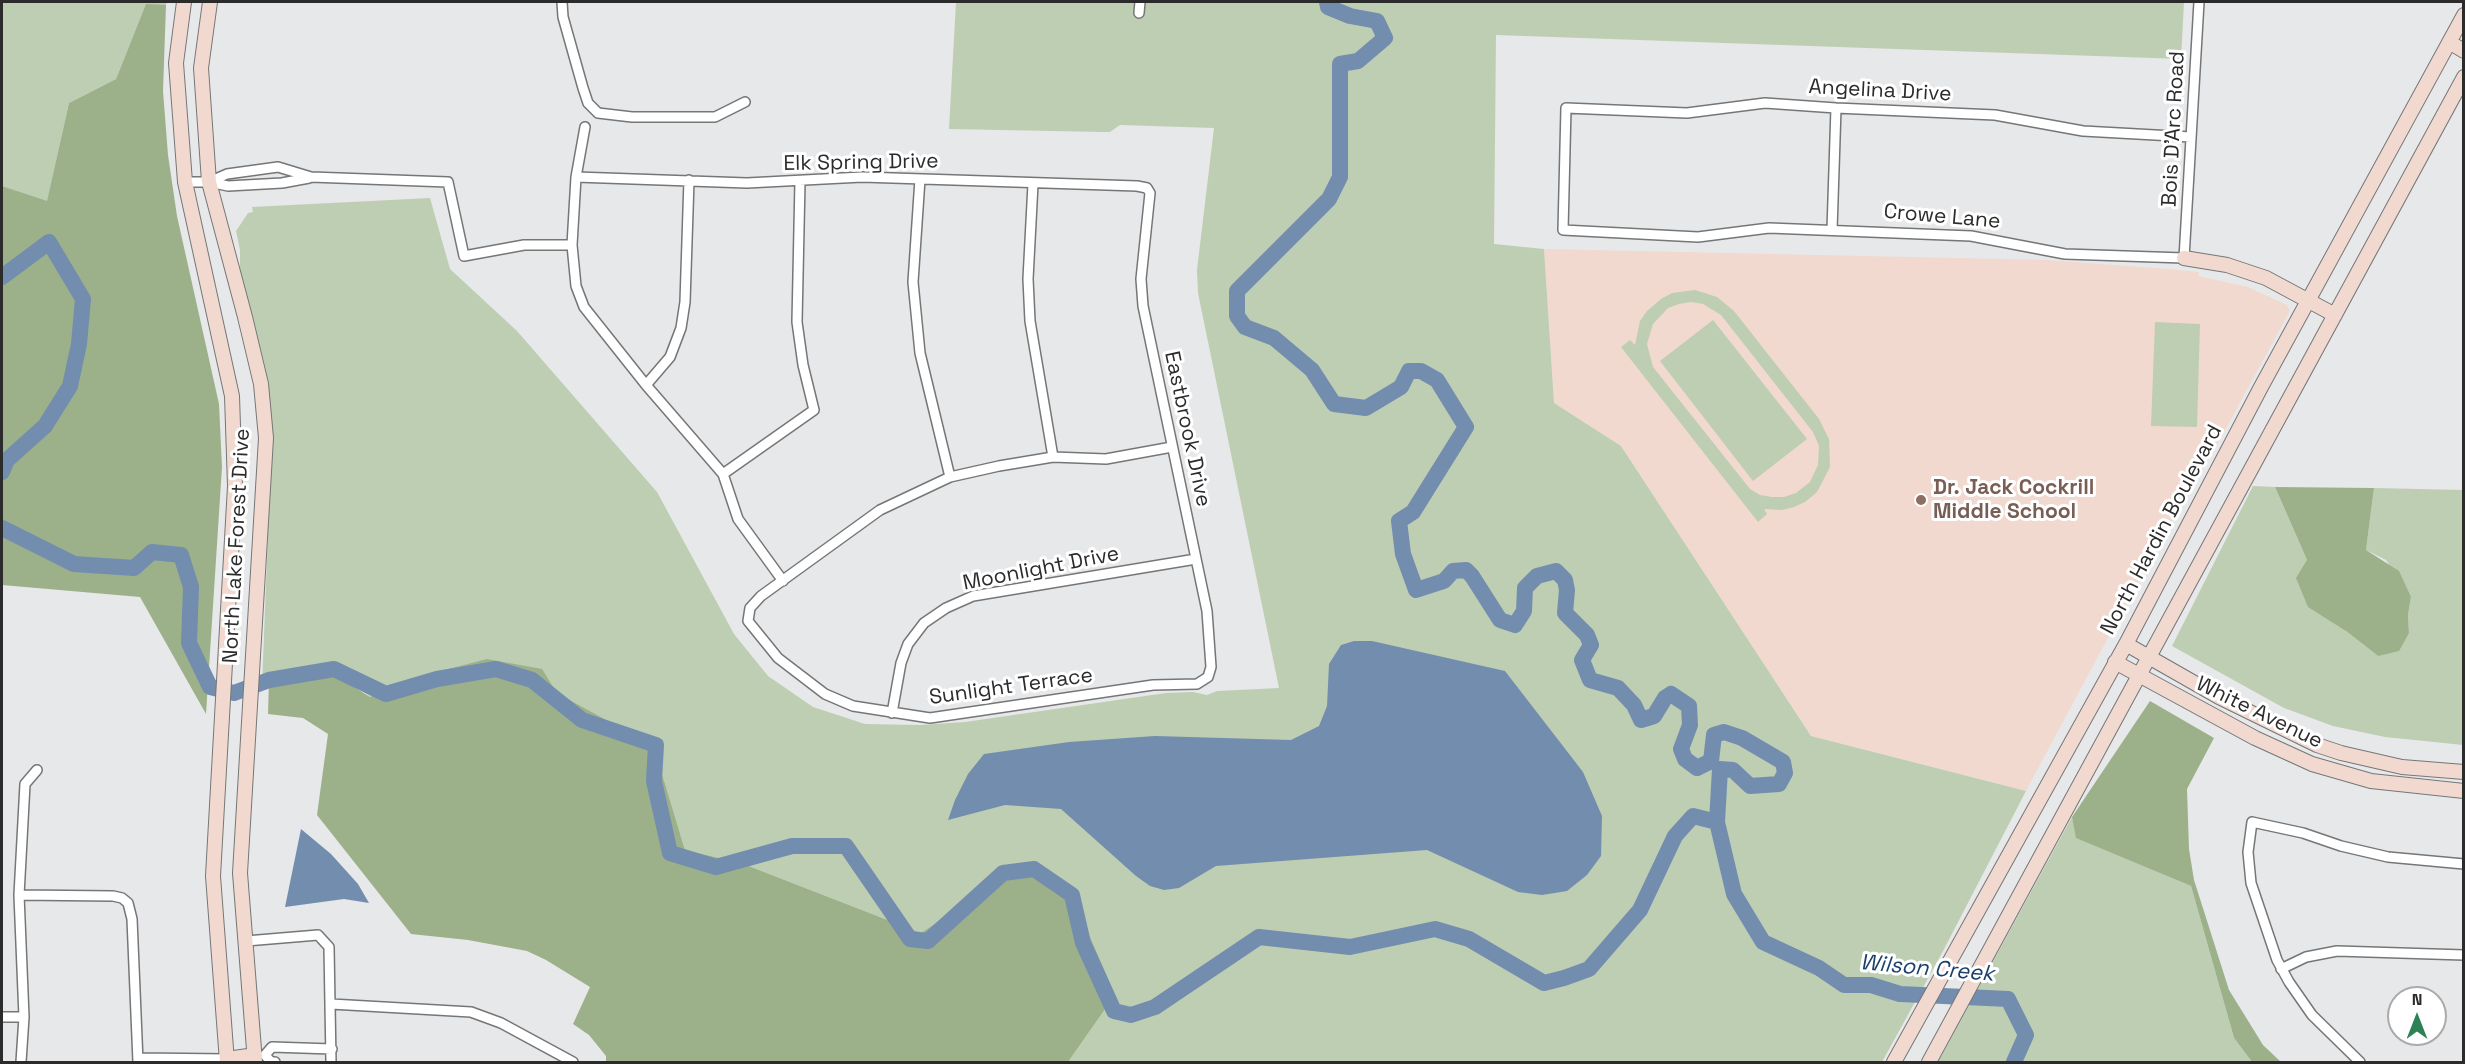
<!DOCTYPE html>
<html>
<head>
<meta charset="utf-8">
<style>
  body { margin:0 }
  #map { position:relative; width:2465px; height:1064px; overflow:hidden; background:#e7e8ea; font-family:"Space Grotesk",sans-serif }
  canvas { display:block }
  .frame { position:absolute; inset:0; border:3px solid #2b2b2c; pointer-events:none }
  .north { position:absolute; left:2387px; top:986px; width:60px; height:60px; box-sizing:border-box; background:#fff; border:2px solid #aaaaab; border-radius:50%; rotate:0deg; font-size:16px; font-weight:700; line-height:24px; text-align:center; color:#2b2b2c }
  .north::after { content:''; display:block; margin:auto; width:21px; height:27px; background:#2c8255; clip-path:polygon(50% 0,100% 100%,50% 72%,0 100%) }
</style>
</head>
<body>
<div id="map">
<canvas width="2465" height="1064"></canvas>
<div class="frame"></div>
<div class="north">N</div>
</div>
<script>
const g = document.querySelector('canvas').getContext('2d');
g.lineJoin = 'round';
function paint(path, color) { g.fillStyle = color; g.fill(path, 'evenodd'); }
const shape = rows => new Path2D(rows.map(r => 'M' + r).join(''));
function stroke(path, color, width, dash) { g.strokeStyle = color; g.lineWidth = width; g.lineCap = dash ? 'butt' : 'round'; g.setLineDash(dash || []); g.stroke(path); }
function write(font, color, halo, rows, align = 'center') {
  g.font = font + ' "Space Grotesk",sans-serif'; g.lineWidth = 6; g.setLineDash([]); g.textBaseline = 'middle'; g.strokeStyle = halo; g.fillStyle = color; for (const [text, x, y, turn = 0] of rows) {
    g.save(); g.translate(x, y); g.rotate((+turn || 0) * Math.PI / 180); g.textAlign = isNaN(turn) ? turn : align; if (halo) g.strokeText(text, 0, 0); g.fillText(text, 0, 0); g.restore();
  }
}
paint(shape([
  [1544,249,2047,260,2168,269,2199,272,2198,276,2248,287,2287,305,2290,311,2212,454,2157,546,2026,791,1811,736,1621,446,1554,403]
]), '#f1d9cf');
paint(shape([
  [2,2,167,2,166,5,146,5,116,79,69,103,47,202,2,186],
  [956,2,2184,2,2181,59,1496,35,1494,244,1544,249,1554,403,1621,446,1811,736,2026,791,1942,953,1882,1062,1068,1062,1115,995,1024,864,921,933,741,863,685,850,663,777,647,742,557,693,541,669,410,679,370,697,347,678,319,665,262,686,271,456,240,282,240,250,236,231,248,213,253,212,252,207,430,198,450,269,517,331,657,492,734,634,768,676,813,707,865,724,920,725,965,722,1166,693,1193,692,1207,695,1217,691,1279,688,1198,293,1197,270,1214,128,1120,125,1110,132,1103,132,949,129],
  [1695,290,1717,297,1734,311,1819,419,1829,439,1830,467,1817,492,1805,502,1794,507,1782,510,1764,509,1767,514,1758,522,1621,347,1630,340,1635,345,1640,321,1647,311,1661,299,1672,293],
  [1691,302,1703,304,1721,315,1813,432,1819,446,1818,465,1810,482,1796,493,1784,497,1772,497,1760,495,1750,489,1653,367,1647,344,1653,324,1668,308,1679,304],
  [1713,320,1807,439,1753,481,1660,361],
  [2155,322,2200,324,2197,427,2151,426],
  [2253,486,2275,487,2307,560,2346,631,2378,656,2409,633,2408,615,2411,597,2386,560,2366,550,2374,488,2463,490,2463,745,2385,737,2333,726,2284,708,2172,646],
  [2072,817,2077,838,2191,886,2234,1038,2252,1062,1938,1062]
]), '#beceb2');
paint(shape([
  [146,4,166,5,163,91,168,155,177,216,219,404,222,467,206,714,140,597,2,585,2,186,47,201,69,103,116,79],
  [2275,487,2374,488,2366,550,2399,571,2411,597,2408,615,2409,633,2399,651,2378,656,2346,631,2308,607,2296,578,2307,560],
  [487,659,542,669,557,693,647,742,663,777,685,850,741,863,921,933,1023,864,1077,907,1115,995,1068,1062,606,1062,606,1056,589,1035,573,1024,590,987,546,960,527,951,468,940,411,934,317,815,328,734,303,718,268,714,269,680,319,665,370,697,410,679],
  [2150,701,2214,738,2187,789,2189,849,2194,880,2229,990,2263,1045,2281,1062,2252,1062,2234,1038,2191,886,2076,838,2072,817]
]), '#9cb18a');
paint(shape([
  [1354,641,1372,641,1505,671,1583,772,1602,816,1601,856,1587,875,1567,891,1542,895,1518,892,1427,850,1216,866,1179,888,1164,890,1150,886,1136,876,1061,809,1005,805,948,820,955,800,968,774,984,754,1069,742,1155,736,1291,740,1319,726,1327,706,1329,664,1341,645],
  [301,829,331,854,358,884,369,903,344,899,285,907]
]), '#738daf');
stroke(shape([
  [1327,2,1328,7,1350,16,1377,21,1385,38,1358,61,1340,64,1340,177,1329,199,1237,291,1237,316,1245,327,1274,338,1312,370,1334,404,1366,408,1401,387,1409,371,1421,371,1437,380,1466,427,1413,512,1399,521,1403,554,1416,590,1444,581,1453,571,1466,570,1472,576,1500,620,1515,625,1524,611,1525,588,1537,576,1556,571,1565,580,1567,590,1565,613,1587,635,1591,645,1582,660,1590,680,1618,688,1634,705,1641,720,1654,716,1665,698,1671,694,1689,706,1690,725,1681,749,1685,759,1697,768,1711,761,1714,735,1724,732,1742,738,1783,762,1785,773,1779,784,1750,786,1733,770,1720,769,1717,822],
  [2,277,49,242,83,299,79,344,70,386,45,426,7,460,2,472],
  [2,528,74,564,134,568,152,552,181,555,191,587,189,643,210,687,234,693,269,680,334,669,386,694,437,679,496,669,532,680,582,720,656,745,654,781,670,853,716,867,792,846,846,846,910,939,928,941,1003,873,1034,869,1072,895,1083,943,1114,1011,1131,1015,1155,1007,1259,937,1350,947,1435,929,1469,939,1544,983,1564,978,1589,969,1640,910,1675,836,1693,816,1717,822,1734,894,1763,942,1819,968,1844,985,1871,985,1900,994,2008,999,2026,1035,2014,1062]
]), '#738daf', 16);
const street = shape([
  [562,2,563,17,583,88,588,103,598,113,632,117,715,117,745,102],
  [1139,13,1140,2],
  [585,127,576,177,572,245,576,286,584,307,646,385,723,474,738,519,783,581],
  [2191,137,2083,131,1995,115,1836,108,1765,103,1687,113,1566,108,1563,230,1698,237,1769,228,1971,236,2065,254,2184,258,2199,2],
  [576,177,747,183,862,177,1137,186,1147,188,1150,193,1141,279,1143,306,1207,611,1211,667,1208,677,1197,684,1153,685,930,718,853,706,825,694,778,658,748,621,750,608,761,596,880,510,950,477,999,466,1053,457,1106,459,1172,447],
  [920,179,913,282,920,353,950,477],
  [185,182,209,182,228,186,282,183,309,178],
  [209,182,227,174,278,167,311,177,448,182,464,256,524,245,572,245],
  [1033,184,1028,279,1030,321,1053,457],
  [1832,230,1836,108],
  [646,385,670,357,681,328,685,302,689,180],
  [723,474,814,410,803,365,797,322,800,181],
  [892,713,901,663,908,644,924,623,946,608,973,596,1196,559],
  [19,895,113,896,122,898,128,903,132,919,138,1062],
  [246,941,318,935,329,947,331,1062],
  [2281,969,2306,957,2337,951,2464,955],
  [331,1004,471,1012,501,1023,573,1062],
  [2,1017,24,1017],
  [265,1055,272,1047,332,1049],
  [265,1055,271,1062,275,1062],
  [138,1058,227,1059],
  [21,1062,24,1017,19,895,25,784,37,770],
  [2360,1062,2312,1015,2289,982,2277,960,2251,883,2248,852,2252,822,2303,833,2341,846,2388,857,2464,864]
]);
const secondary = shape([
  [184,2,176,63,185,182,232,396,235,486,213,876,227,1062],
  [210,2,201,68,209,182,245,317,261,384,266,438,240,873,255,1062],
  [2449,42,2464,51],
  [2184,258,2227,265,2266,278,2335,315],
  [2126,644,2219,697,2317,745,2341,753,2402,767,2464,772],
  [2115,662,2255,738,2312,764,2371,781,2464,791],
  [227,1059,255,1055],
  [1894,1062,2126,644,2261,387,2464,15],
  [1929,1062,2464,77]
]);
stroke(street, '#757677', 12);
stroke(secondary, '#757677', 16);
stroke(street, '#fff', 9);
stroke(secondary, '#f2d9d0', 14);
for (const [x, y, r, color] of [
  [1921,500,6,"#8d6e63"]
]) { const dot = new Path2D(); dot.arc(x, y, r, 0, 2 * Math.PI); g.fillStyle = color; g.fill(dot); stroke(dot, '#fff', 2); }
write('21px', '#2b2b2c', '#fff', [
  ["Angelina Drive",1880,91,3],
  ["Bois D'Arc Road",2174,129,-87],
  ["Elk Spring Drive",861,163,-1],
  ["Crowe Lane",1942,217,5],
  ["Eastbrook Drive",1187,429,78],
  ["North Hardin Boulevard",2162,530,-62],
  ["North Lake Forest Drive",237,546,-87],
  ["Moonlight Drive",1041,569,-11],
  ["Sunlight Terrace",1011,687,-8],
  ["White Avenue",2259,713,26]
]);
write('bold 21px', '#785e54', '#fff', [
  ["Dr. Jack Cockrill",1933,488],
  ["Middle School",1933,512]
], 'left');
write('italic 22px', '#1a3f6d', '#fff', [
  ["Wilson Creek",1927,969,5]
]);
</script>
</body>
</html>
